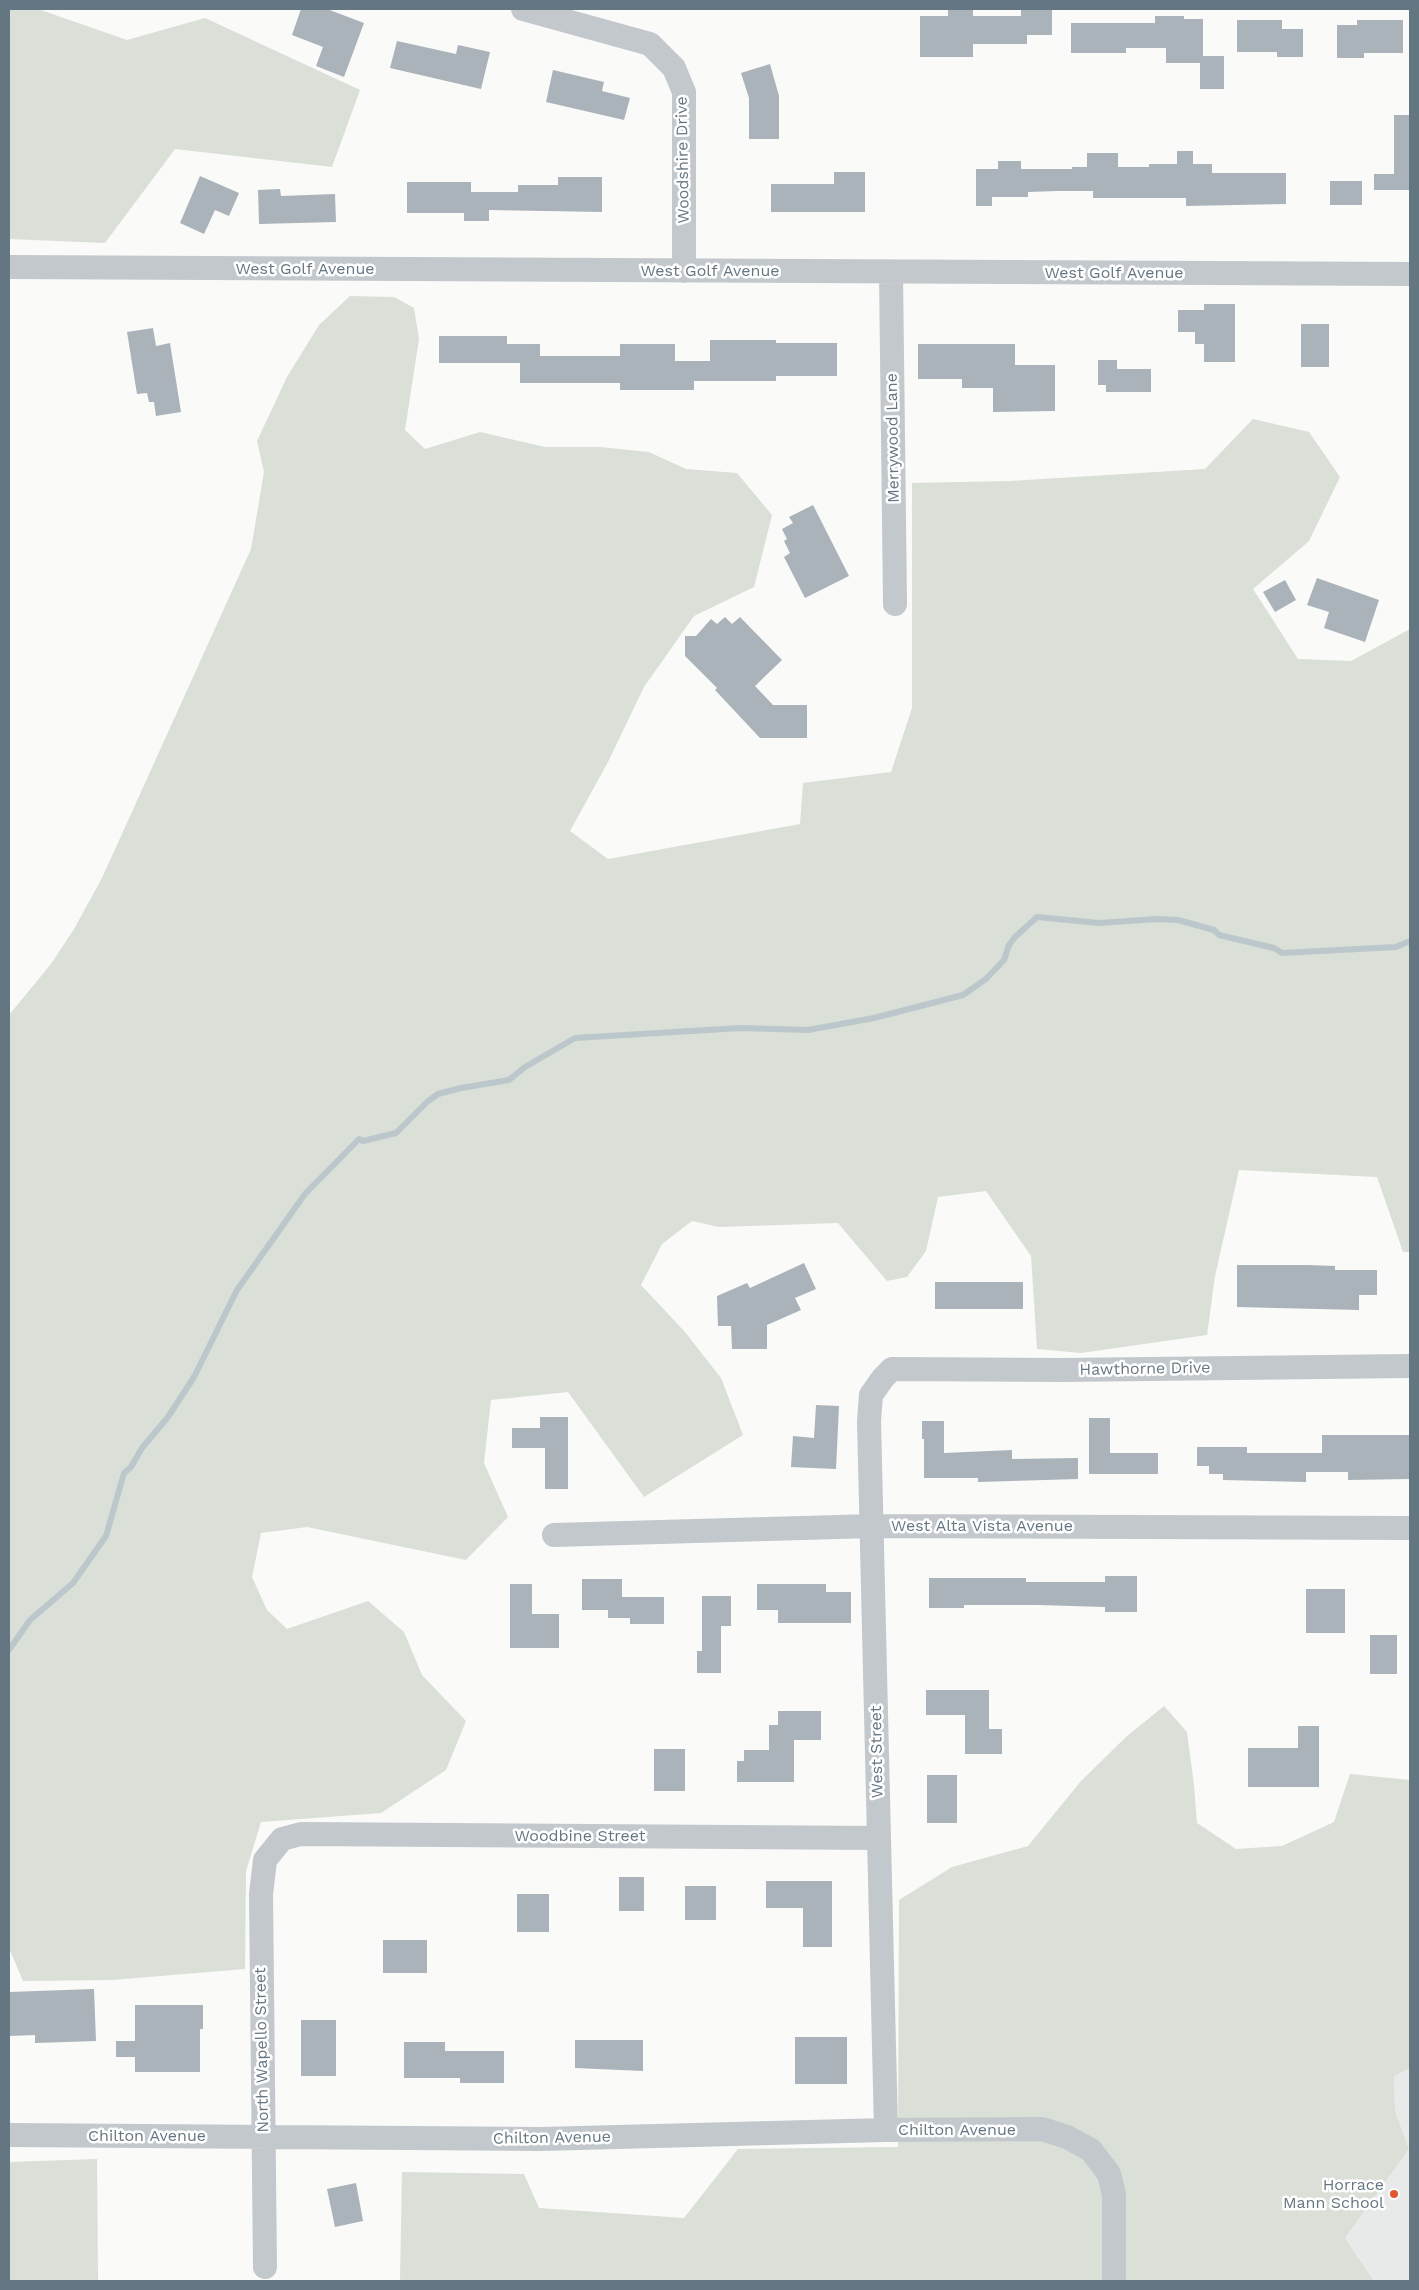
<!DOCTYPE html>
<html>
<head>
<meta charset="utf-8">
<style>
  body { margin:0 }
  #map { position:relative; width:1419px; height:2290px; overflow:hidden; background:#fafaf8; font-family:"Work Sans",sans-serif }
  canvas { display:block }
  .frame { position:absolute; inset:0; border:10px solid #657683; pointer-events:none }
</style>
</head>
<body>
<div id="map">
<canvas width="1419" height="2290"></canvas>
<div class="frame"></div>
</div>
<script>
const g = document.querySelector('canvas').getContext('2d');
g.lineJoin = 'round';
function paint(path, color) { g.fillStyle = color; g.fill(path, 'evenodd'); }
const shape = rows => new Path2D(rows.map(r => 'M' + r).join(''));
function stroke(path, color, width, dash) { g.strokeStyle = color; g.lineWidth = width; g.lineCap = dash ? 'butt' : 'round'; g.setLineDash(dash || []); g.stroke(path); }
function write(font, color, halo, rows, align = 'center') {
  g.font = font + ' "Work Sans",sans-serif'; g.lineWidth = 5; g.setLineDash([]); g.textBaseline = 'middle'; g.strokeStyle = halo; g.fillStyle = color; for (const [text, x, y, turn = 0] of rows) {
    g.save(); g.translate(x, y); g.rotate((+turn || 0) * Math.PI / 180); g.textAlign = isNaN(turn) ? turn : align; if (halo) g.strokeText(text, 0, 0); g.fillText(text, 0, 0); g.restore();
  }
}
paint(shape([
  [1410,2068,1410,2281,1374,2281,1345,2238,1409,2149,1395,2111,1394,2075]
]), '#e8e9e9');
paint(shape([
  [9,9,38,9,127,40,205,18,360,90,332,167,175,149,105,243,9,239],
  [350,296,394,297,414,308,419,339,405,430,425,449,480,432,545,447,600,447,649,452,686,469,737,473,772,515,754,587,694,616,644,687,608,762,570,831,608,859,800,824,803,783,891,772,912,708,912,483,1010,481,1205,469,1253,419,1309,432,1340,477,1309,541,1253,589,1298,659,1351,661,1410,629,1410,1252,1403,1252,1377,1177,1239,1170,1215,1276,1207,1335,1081,1353,1037,1349,1031,1256,986,1191,938,1197,926,1251,907,1277,887,1281,838,1223,719,1227,692,1221,662,1244,641,1285,685,1332,721,1378,743,1435,644,1497,568,1392,491,1400,484,1463,508,1517,466,1560,307,1527,261,1533,252,1577,267,1610,287,1629,368,1601,404,1632,422,1675,466,1721,446,1770,381,1813,261,1822,246,1871,245,1969,112,1980,23,1981,9,1948,9,1015,51,964,74,929,102,878,251,549,264,472,257,441,287,377,319,325],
  [1164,1706,1187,1732,1194,1785,1197,1823,1236,1849,1282,1846,1334,1822,1350,1774,1410,1780,1410,2068,1394,2076,1395,2111,1409,2149,1345,2238,1374,2281,400,2281,402,2172,524,2174,539,2208,684,2218,738,2149,898,2147,899,1900,952,1867,1028,1846,1081,1781,1126,1737],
  [97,2159,98,2281,9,2281,9,2162]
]), '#dadfd7');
stroke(shape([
  [9,1650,30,1620,73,1583,106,1536,124,1473,131,1467,142,1448,168,1417,194,1377,237,1290,305,1194,359,1139,363,1141,396,1133,427,1102,438,1094,461,1088,509,1080,525,1067,575,1038,741,1028,808,1030,874,1018,963,995,986,979,1004,960,1009,945,1015,937,1037,917,1099,923,1156,919,1178,920,1214,930,1219,935,1274,948,1282,953,1396,947,1410,941]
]), '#bbc7cb', 6);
paint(shape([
  [301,9,327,9,364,23,344,77,316,66,323,47,292,35],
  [948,9,973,9,973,16,1021,16,1021,9,1052,9,1052,35,1027,35,1027,44,973,44,973,57,920,57,920,16,948,16],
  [1155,16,1184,16,1184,19,1203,19,1203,56,1224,56,1224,89,1200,89,1200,63,1166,63,1166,48,1126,48,1126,53,1071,53,1071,23,1155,23],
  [1237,20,1282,20,1282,29,1303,29,1303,57,1277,57,1277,52,1237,52],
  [1357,20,1403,20,1403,53,1364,53,1364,58,1337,58,1337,25,1357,25],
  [397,41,456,54,458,45,490,52,481,89,390,68],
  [770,64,779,96,779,139,749,139,749,98,741,73],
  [553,70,604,82,602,91,630,98,624,120,546,102],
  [1394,115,1410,115,1410,190,1374,190,1374,174,1394,174],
  [1177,151,1193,151,1193,164,1212,164,1212,173,1286,173,1286,204,1186,206,1186,198,1093,198,1093,191,1057,191,1028,192,1028,197,992,197,992,206,976,206,976,169,998,169,998,161,1021,161,1021,169,1072,169,1072,167,1087,167,1087,153,1118,153,1118,167,1149,167,1149,164,1177,164],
  [834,172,865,172,865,212,771,212,771,184,834,184],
  [200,176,239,193,229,216,215,210,204,234,180,223],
  [558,177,602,177,602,212,489,210,489,221,464,221,464,213,407,213,407,182,471,182,471,192,518,192,518,185,558,185],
  [1330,181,1362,181,1362,205,1330,205],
  [280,189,281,196,335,194,336,222,259,224,258,190],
  [1204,304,1235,304,1235,362,1204,362,1204,344,1195,344,1195,332,1178,332,1178,310,1204,310],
  [1301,324,1329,324,1329,367,1301,367],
  [153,328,156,346,170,343,181,412,156,416,154,402,149,402,147,393,137,394,127,332],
  [439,336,507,336,507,344,540,344,540,356,620,356,620,344,675,344,675,361,710,361,710,340,776,340,776,343,837,343,837,376,776,376,776,381,694,381,694,390,620,390,620,383,520,383,520,363,439,363],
  [918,344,1015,344,1015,365,1055,365,1055,411,993,412,993,388,962,388,962,379,918,379],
  [1098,360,1117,360,1117,369,1151,369,1151,392,1106,392,1106,385,1098,385],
  [813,505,849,576,805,598,784,557,790,553,784,541,787,539,782,529,793,523,789,517],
  [1317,578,1379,600,1365,642,1324,628,1329,612,1307,605],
  [1285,580,1296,600,1275,612,1263,592],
  [725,617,732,624,740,617,782,660,755,686,773,705,807,705,807,738,760,738,715,690,717,688,685,656,685,636,696,636,711,619,717,624],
  [804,1263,816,1289,795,1298,801,1310,767,1325,767,1349,732,1349,731,1326,718,1326,717,1296,747,1283,750,1288],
  [1237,1265,1308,1265,1335,1266,1335,1270,1377,1270,1377,1295,1359,1295,1359,1310,1237,1307],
  [935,1282,1023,1282,1023,1309,935,1309],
  [816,1405,839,1406,836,1469,791,1467,793,1436,814,1438],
  [540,1417,568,1417,568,1489,545,1489,545,1448,512,1448,512,1428,540,1428],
  [1089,1418,1110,1418,1110,1453,1158,1453,1158,1474,1089,1474],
  [922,1421,944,1421,944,1453,1012,1450,1012,1459,1078,1458,1078,1479,978,1482,978,1478,924,1478,924,1439,922,1439],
  [1322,1435,1410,1435,1410,1479,1348,1480,1348,1472,1306,1472,1306,1482,1223,1480,1223,1474,1209,1474,1209,1466,1197,1466,1197,1447,1247,1447,1247,1453,1322,1453],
  [1105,1576,1137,1576,1137,1612,1105,1612,1105,1607,1038,1605,964,1605,964,1608,929,1608,929,1578,1026,1578,1026,1582,1105,1582],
  [582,1579,622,1579,622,1597,664,1597,664,1624,630,1624,630,1618,608,1618,608,1610,582,1610],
  [510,1584,532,1584,532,1614,559,1614,559,1648,510,1648],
  [757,1584,826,1584,826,1592,851,1592,851,1623,778,1623,778,1610,757,1610],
  [1306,1589,1345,1589,1345,1633,1306,1633],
  [702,1596,731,1596,731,1626,721,1626,721,1673,697,1673,697,1651,702,1651],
  [1370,1635,1397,1635,1397,1674,1370,1674],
  [926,1690,989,1690,989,1729,1002,1729,1002,1754,965,1754,965,1715,926,1715],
  [778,1711,821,1711,821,1740,794,1740,794,1782,737,1782,737,1761,744,1761,744,1750,769,1750,769,1725,778,1725],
  [1298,1726,1319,1726,1319,1787,1248,1787,1248,1748,1298,1748],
  [654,1749,685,1749,685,1791,654,1791],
  [927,1775,957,1775,957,1823,927,1823],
  [619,1877,644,1877,644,1911,619,1911],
  [766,1881,832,1881,832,1947,803,1947,803,1908,766,1908],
  [685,1886,716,1886,716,1920,685,1920],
  [517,1894,549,1894,549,1932,517,1932],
  [383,1940,427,1940,427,1973,383,1973],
  [94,1989,96,2041,35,2043,35,2035,9,2036,9,1992],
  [135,2005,203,2005,203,2029,200,2029,200,2072,135,2072,135,2057,116,2057,116,2041,135,2041],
  [301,2020,336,2020,336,2076,301,2076],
  [795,2037,847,2037,847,2084,795,2084],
  [575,2040,643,2040,643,2071,575,2068],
  [404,2042,445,2042,445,2051,504,2051,504,2083,460,2083,460,2078,404,2078],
  [356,2183,363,2221,335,2227,327,2189]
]), '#aab3b9');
stroke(shape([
  [523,9,650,44,674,68,684,92,684,271],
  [9,267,1410,274],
  [891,272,895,604],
  [554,1535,873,1526,1410,1528],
  [886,2130,869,1421,871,1395,883,1378,892,1369,1062,1370,1410,1366],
  [9,2135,541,2139,886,2130,1042,2129,1067,2137,1091,2150,1109,2174,1114,2194,1114,2281],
  [265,2267,261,1894,265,1860,282,1839,301,1834,879,1838]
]), '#c3c8cc', 24);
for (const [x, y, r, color] of [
  [1394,2194,5,"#e4572e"]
]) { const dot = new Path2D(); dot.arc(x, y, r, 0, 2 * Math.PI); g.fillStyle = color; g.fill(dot); stroke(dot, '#fff', 2); }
write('16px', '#657683', '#fff', [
  ["Woodshire Drive",683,160,-91],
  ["West Golf Avenue",305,269],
  ["West Golf Avenue",710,271],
  ["West Golf Avenue",1114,273],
  ["Merrywood Lane",893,438,-91],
  ["Hawthorne Drive",1145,1369,-1],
  ["West Alta Vista Avenue",982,1526],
  ["West Street",877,1752,-91],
  ["Woodbine Street",580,1836],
  ["North Wapello Street",262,2050,-91],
  ["Chilton Avenue",957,2130],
  ["Chilton Avenue",147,2136],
  ["Chilton Avenue",552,2138,-1]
]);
write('16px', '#657683', '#fff', [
  ["Horrace",1384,2185],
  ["Mann School",1384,2203]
], 'right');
</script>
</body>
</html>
